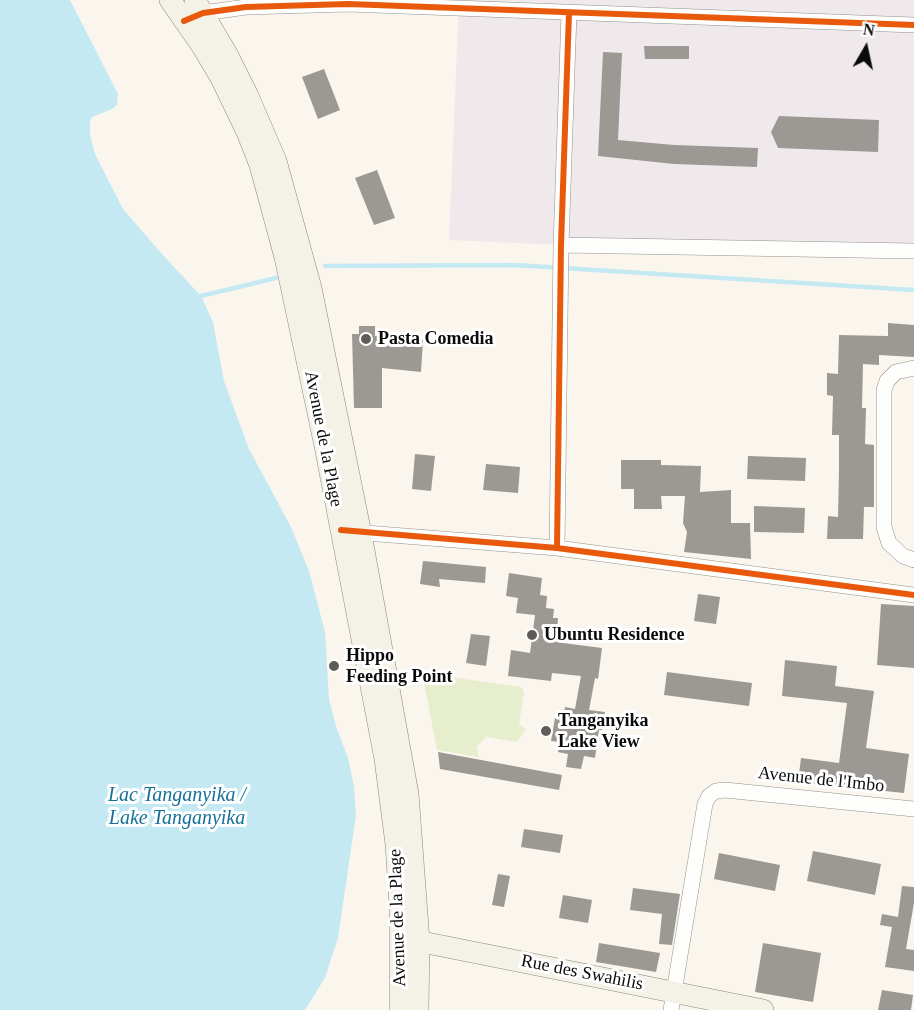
<!DOCTYPE html>
<html>
<head>
<meta charset="utf-8">
<style>
  body { margin:0 }
  #map { position:relative; width:914px; height:1010px; overflow:hidden; background:#faf6ed; font-family:"Times New Roman",serif }
  canvas { display:block }
  .north { position:absolute; left:836px; top:18px; width:60px; height:60px; -webkit-text-stroke:4px #fff; paint-order:stroke; rotate:9deg; font-size:16px; font-weight:700; line-height:24px; text-align:center; color:#0b0b0b }
  .north::after { content:''; display:block; margin:auto; width:21px; height:27px; background:#0b0b0b; clip-path:polygon(50% 0,100% 100%,50% 72%,0 100%) }
</style>
</head>
<body>
<div id="map">
<canvas width="914" height="1010"></canvas>
<div class="north">N</div>
</div>
<script>
const g = document.querySelector('canvas').getContext('2d');
g.lineJoin = 'round';
function paint(path, color) { g.fillStyle = color; g.fill(path, 'evenodd'); }
const shape = rows => new Path2D(rows.map(r => 'M' + r).join(''));
function stroke(path, color, width, dash) { g.strokeStyle = color; g.lineWidth = width; g.lineCap = dash ? 'butt' : 'round'; g.setLineDash(dash || []); g.stroke(path); }
function write(font, color, halo, rows, align = 'center') {
  g.font = font + ' "Times New Roman",serif'; g.lineWidth = 6; g.setLineDash([]); g.textBaseline = 'middle'; g.strokeStyle = halo; g.fillStyle = color; for (const [text, x, y, turn = 0] of rows) {
    g.save(); g.translate(x, y); g.rotate((+turn || 0) * Math.PI / 180); g.textAlign = isNaN(turn) ? turn : align; if (halo) g.strokeText(text, 0, 0); g.fillText(text, 0, 0); g.restore();
  }
}
paint(shape([
  [459,0,914,0,914,251,561,245,449,240]
]), '#f0e9eb');
paint(shape([
  [428,674,521,687,524,692,519,724,526,729,517,742,486,737,476,747,479,757,437,750,423,677]
]), '#e6eecd');
paint(shape([
  [0,0,70,0,118,94,117,105,112,109,92,117,90,121,90,134,95,154,123,209,162,254,201,296,213,322,224,381,249,449,291,527,309,571,325,632,329,699,336,726,348,758,354,786,356,815,338,938,325,978,305,1010,0,1010]
]), '#c5e9f3');
stroke(shape([
  [325,266,515,265,914,290],
  [201,296,276,278]
]), '#c5e9f3', 4.5);
paint(shape([
  [644,46,689,46,689,59,645,59],
  [603,52,622,53,618,140,674,145,758,148,757,167,674,164,598,156],
  [324,69,340,110,318,119,302,77],
  [779,116,879,120,878,152,778,148,771,132],
  [377,170,395,218,374,225,355,178],
  [888,323,914,325,914,357,879,355,879,365,863,364,862,408,866,408,865,444,874,445,874,507,864,507,863,539,827,539,828,516,838,517,839,469,839,435,832,435,833,396,827,395,827,373,838,374,839,335,888,336],
  [359,326,375,326,375,336,423,340,421,372,382,368,382,408,354,408,352,334,359,334],
  [415,454,435,456,431,491,412,489],
  [748,456,806,458,805,481,747,479],
  [621,460,661,460,661,465,701,466,700,492,731,490,731,523,750,523,751,559,684,552,687,532,683,523,685,496,661,496,662,509,634,509,634,489,621,489],
  [486,464,520,467,518,493,483,490],
  [754,506,805,508,804,533,754,532],
  [423,561,486,567,485,583,439,579,440,587,420,584],
  [509,573,542,578,540,595,547,596,546,608,554,609,553,618,558,618,557,632,564,633,563,643,602,648,598,679,595,678,589,710,605,712,602,730,599,730,595,758,584,756,581,769,566,767,568,754,558,752,560,742,551,741,555,718,563,719,565,707,575,709,581,676,552,673,551,681,508,676,511,650,530,653,535,615,516,613,518,598,506,596],
  [698,594,720,597,716,624,694,621],
  [881,604,914,606,914,668,877,665],
  [471,634,490,636,486,666,466,663],
  [785,660,837,666,835,686,874,691,866,748,909,754,904,793,798,782,801,758,839,763,847,703,782,696],
  [667,672,752,683,749,706,664,695],
  [438,752,562,775,559,790,440,769],
  [524,829,563,835,560,853,521,847],
  [813,851,881,864,875,895,807,881],
  [719,853,780,865,775,891,714,879],
  [498,874,510,876,504,907,492,905],
  [902,886,914,887,914,903,906,949,914,950,914,971,885,967,892,927,880,925,882,914,898,917],
  [633,888,680,894,672,945,659,944,662,914,630,910],
  [563,895,592,900,588,923,559,918],
  [599,943,660,953,656,972,596,962],
  [763,943,821,953,813,1002,755,992],
  [882,990,913,995,911,1010,878,1010]
]), '#9c9894');
const street = shape([
  [195,16,203,13,246,7,348,4,914,25],
  [561,245,914,251],
  [914,368,896,372,887,381,884,390,884,527,889,543,903,556,914,560],
  [353,532,557,548,914,595],
  [557,548,561,245,569,13],
  [671,1010,705,804,709,796,716,791,725,790,914,809]
]);
const secondary = shape([
  [170,0,202,46,221,78,247,132,260,165,285,257,325,446,385,759,396,844,400,906,400,1010],
  [195,0,227,54,248,96,276,161,311,288,361,534,408,794,419,941,418,1010],
  [407,939,763,1010]
]);
stroke(street, '#93918d', 16);
stroke(secondary, '#898783', 22);
stroke(street, '#fefefc', 15);
stroke(secondary, '#f4f1e7', 21);
stroke(shape([
  [184,21,203,13,246,7,348,4,914,25],
  [341,530,557,548,914,595],
  [557,548,561,245,569,13]
]), '#e8590c', 6);
for (const [x, y, r, color] of [
  [366,339,6,"#5f5d5a"],
  [532,635,6,"#5f5d5a"],
  [334,666,6,"#5f5d5a"],
  [546,731,6,"#5f5d5a"]
]) { const dot = new Path2D(); dot.arc(x, y, r, 0, 2 * Math.PI); g.fillStyle = color; g.fill(dot); stroke(dot, '#fff', 2); }
write('bold 18px', '#0b0b0b', '#fff', [
  ["Pasta Comedia",378,339],
  ["Ubuntu Residence",544,635],
  ["Hippo",346,656],
  ["Feeding Point",346,677],
  ["Tanganyika",558,721],
  ["Lake View",558,742]
], 'left');
write('18px', '#0b0b0b', '#fff', [
  ["Avenue de la Plage",323,439,79],
  ["Avenue de l'Imbo",821,780,6],
  ["Avenue de la Plage",398,918,-92],
  ["Rue des Swahilis",582,973,11]
]);
write('italic 20px', '#16719a', '#fff', [
  ["Lac Tanganyika /",177,796],
  ["Lake Tanganyika",177,819]
]);
</script>
</body>
</html>
